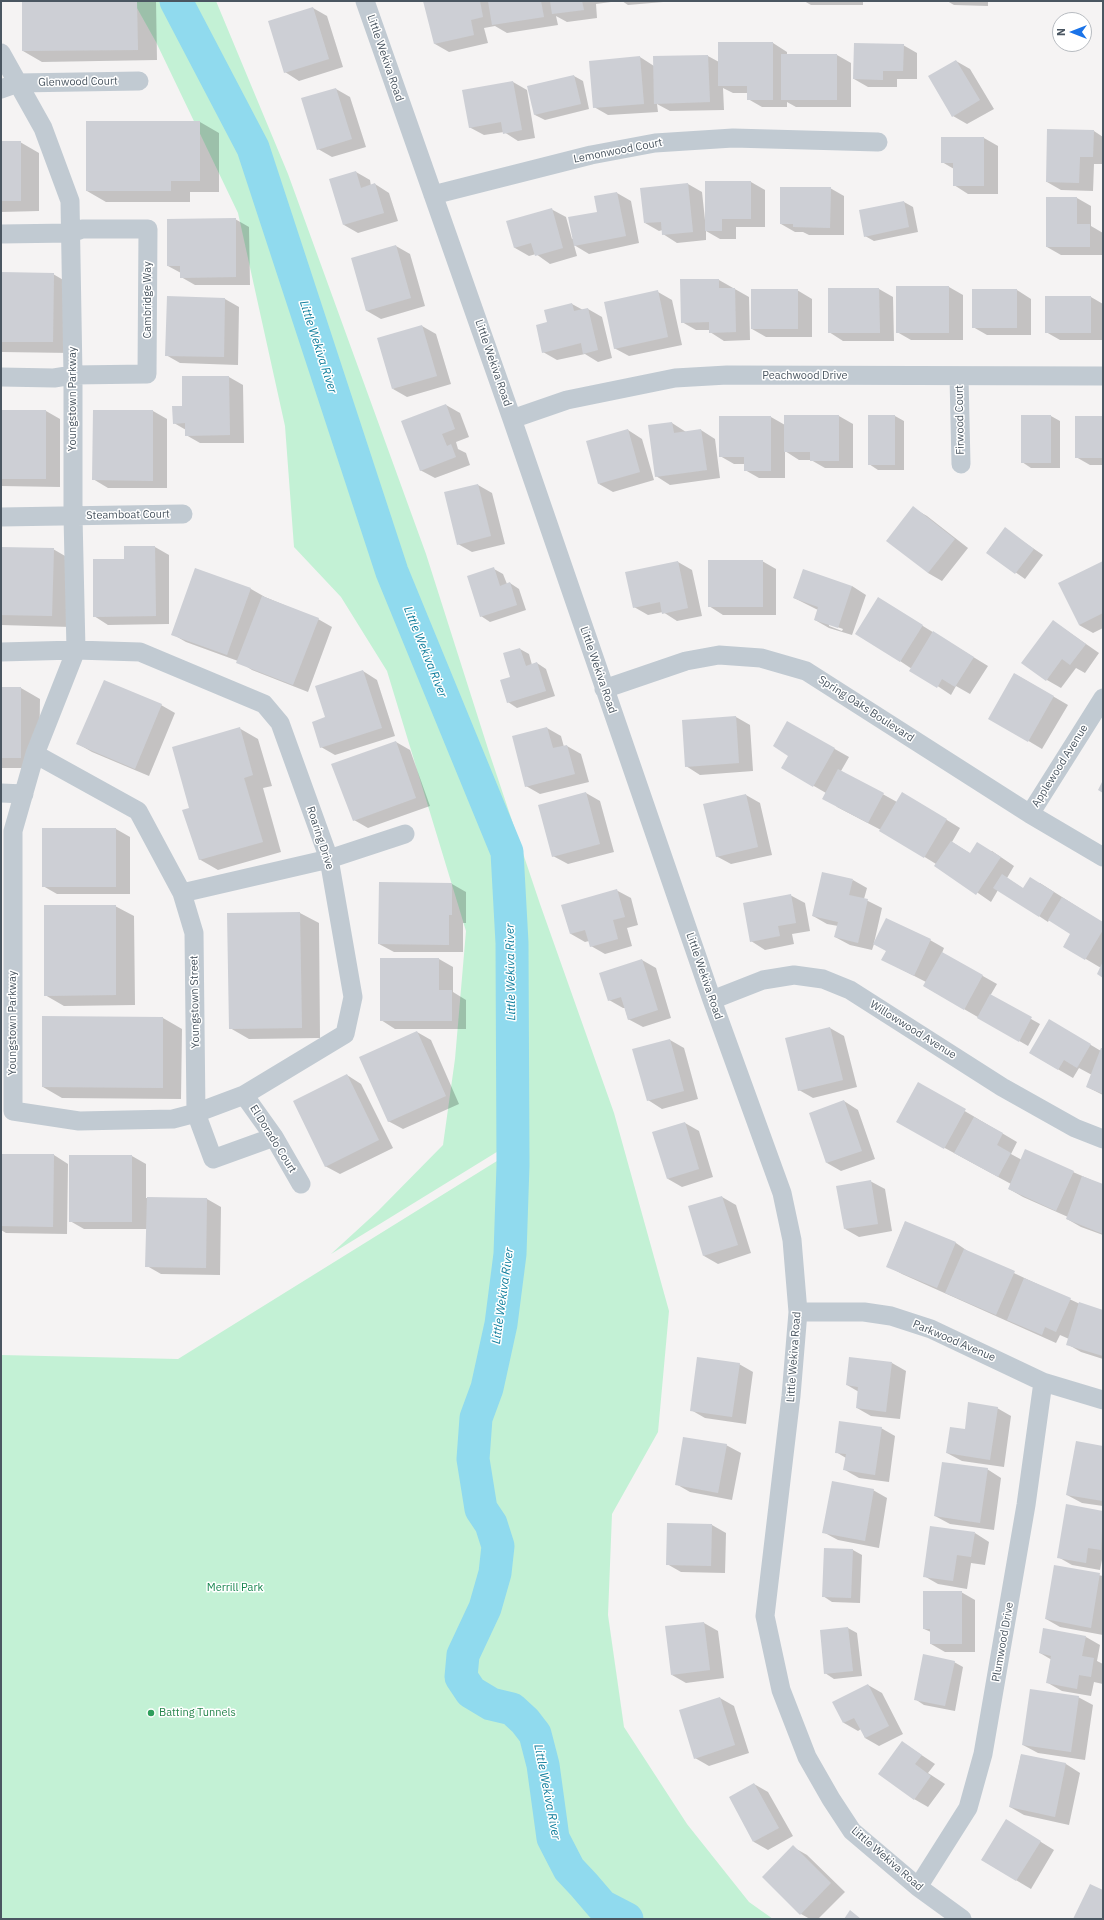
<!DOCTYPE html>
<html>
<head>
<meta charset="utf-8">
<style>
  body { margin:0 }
  #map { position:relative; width:1104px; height:1920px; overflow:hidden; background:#f5f3f3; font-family:"IBM Plex Sans",sans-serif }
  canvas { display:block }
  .frame { position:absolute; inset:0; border:2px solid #4a5661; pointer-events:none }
  .north { position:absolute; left:1052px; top:12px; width:40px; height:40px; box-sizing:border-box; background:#fff; border:1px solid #b7bbc0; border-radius:50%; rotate:270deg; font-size:11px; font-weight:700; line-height:16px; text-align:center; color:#4a5661 }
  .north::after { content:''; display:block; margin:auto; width:14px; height:18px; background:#1a73e8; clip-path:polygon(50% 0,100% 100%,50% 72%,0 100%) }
</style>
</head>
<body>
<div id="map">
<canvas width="1104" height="1920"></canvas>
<div class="frame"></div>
<div class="north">N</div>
</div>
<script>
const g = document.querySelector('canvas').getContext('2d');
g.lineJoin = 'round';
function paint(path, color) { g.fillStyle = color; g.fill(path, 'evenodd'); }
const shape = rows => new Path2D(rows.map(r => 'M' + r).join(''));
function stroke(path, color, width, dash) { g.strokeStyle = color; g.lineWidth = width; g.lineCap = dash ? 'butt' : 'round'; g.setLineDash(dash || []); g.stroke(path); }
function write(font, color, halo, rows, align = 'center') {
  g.font = font + ' "IBM Plex Sans",sans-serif'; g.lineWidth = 3; g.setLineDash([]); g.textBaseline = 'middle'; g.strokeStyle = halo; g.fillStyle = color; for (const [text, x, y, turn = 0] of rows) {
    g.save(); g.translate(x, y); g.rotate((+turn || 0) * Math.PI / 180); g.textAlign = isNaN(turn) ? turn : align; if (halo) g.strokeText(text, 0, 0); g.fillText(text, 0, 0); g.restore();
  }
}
paint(shape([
  [133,1,216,1,288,174,426,554,489,752,540,904,614,1113,669,1311,658,1432,612,1514,608,1615,624,1727,687,1824,749,1902,773,1919,638,1919,603,1904,563,1866,537,1738,517,1710,479,1695,468,1679,470,1654,492,1609,505,1548,490,1511,480,1458,483,1420,505,1320,514,1226,514,1156,512,1152,508,1149,500,1150,331,1254,378,1211,443,1145,455,1059,466,931,387,671,341,597,294,547,285,426,238,213,156,42],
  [505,1156,505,1226,495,1319,474,1419,470,1458,481,1513,496,1547,483,1607,461,1652,458,1681,473,1701,511,1716,529,1742,555,1869,597,1910,617,1919,1,1919,1,1355,178,1359]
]), '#c3f1d5');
paint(shape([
  [23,1,156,1,157,60,42,62,23,51],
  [424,1,611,1,611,2,596,4,597,18,567,22,556,16,558,25,507,33,495,26,484,28,488,43,449,52,435,44],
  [622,1,675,1,628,5],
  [804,1,863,1,863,5,811,5],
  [947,1,988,1,988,6,954,5],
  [313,8,327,16,343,67,299,81,285,72],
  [773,43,787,52,787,55,837,55,851,63,851,107,796,107,787,102,787,107,762,107,748,99,748,93,733,93,723,88,724,110,670,111,657,104,658,112,608,115,594,107,640,57,654,66,654,57,708,56,719,62],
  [903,45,917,53,917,79,897,79,897,87,868,87,854,79],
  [956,61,970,69,994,109,967,124,953,116],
  [574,76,583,81,589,109,545,120,535,115,529,87],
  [513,82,527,90,535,138,518,141,504,132,484,135,469,127],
  [336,89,350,97,366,147,332,157,318,149],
  [200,122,219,133,219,192,190,192,190,202,106,202,87,191],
  [1094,131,1103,137,1103,164,1094,164,1093,191,1061,190,1047,182],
  [984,138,998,146,998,194,968,194,954,185,954,169,942,162],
  [1,142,20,142,39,153,39,211,1,212],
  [356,172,370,180,371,186,375,184,389,193,398,221,358,233,344,225],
  [751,182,765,190,765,227,736,227,736,239,720,239,706,231,706,240,677,243,663,234,663,230,659,231,645,223,688,184,702,192,705,220],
  [830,188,844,196,844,235,809,235,803,232,795,232,781,224],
  [617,193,631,201,639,243,589,254,574,245,577,256,550,264,536,254,529,256,515,248,507,222,551,209,566,217,572,239,574,238],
  [1047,198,1077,198,1091,206,1091,226,1103,233,1103,255,1061,255,1047,247],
  [904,202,913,207,918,232,874,241,865,236],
  [235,219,249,227,250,285,195,285,181,277,181,273,168,266],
  [396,246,410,254,425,306,381,319,367,311,352,259],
  [1,273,53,274,72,285,71,353,1,352],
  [719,280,749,297,750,340,724,341,710,332,710,330,696,330,682,322],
  [897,287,949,287,963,295,963,340,911,340,897,332],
  [829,289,879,289,893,297,894,341,843,341,829,332],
  [797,290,812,299,812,337,766,337,752,329],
  [1017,290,1031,299,1031,335,987,335,973,327],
  [658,292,672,300,682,345,629,356,614,348],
  [168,297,225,299,239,307,238,365,180,363,166,355],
  [1091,297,1103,304,1103,340,1060,340,1046,332],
  [572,304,583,310,588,309,602,317,612,358,598,362,585,354,557,360,543,352,549,322],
  [422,326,436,334,451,384,407,397,393,389],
  [183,377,229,377,243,385,244,443,200,443,186,435,186,430,174,423,183,407],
  [446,405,460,413,469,437,456,442,458,449,466,453,470,465,435,478,420,470],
  [1,411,46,411,60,419,60,487,1,486],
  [94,411,153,411,167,419,167,488,108,488,93,479],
  [785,416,839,416,853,424,853,468,825,468,811,460,799,460,785,451,785,478,759,478,745,470,745,464,734,464,720,456,771,417,785,425],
  [869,416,895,416,904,421,904,470,878,470,869,464],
  [1022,416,1051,416,1060,421,1060,468,1031,468,1022,462],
  [1103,417,1103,465,1090,465,1076,457],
  [672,423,686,432,701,430,715,439,720,478,670,485,656,476],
  [628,430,642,439,654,480,613,492,599,484],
  [478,485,492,493,505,544,472,552,458,544],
  [913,508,927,516,968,548,942,581,928,573],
  [1005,529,1043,555,1025,579,987,552],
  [155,547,169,555,169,624,108,625,94,616,125,560],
  [1,548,53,549,72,560,71,627,1,625],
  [762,561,776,569,776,615,723,615,709,606],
  [678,562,692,570,702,616,677,621,663,612,648,615,634,607],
  [1103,562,1103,628,1093,633,1079,625],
  [196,569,251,589,265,597,318,619,332,627,308,692,252,670,238,661,186,642,172,634],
  [494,569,503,574,507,584,510,583,519,589,526,610,490,622,481,616],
  [852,586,866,595,852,635,829,628,815,620,818,610,794,598],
  [829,624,843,629,842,631,829,626],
  [892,607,988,666,970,694,956,686,951,695,900,661],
  [1053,621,1099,653,1085,673,1076,668,1061,688,1047,680],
  [520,649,529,654,532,665,537,663,546,669,555,696,517,708,508,702,512,677],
  [363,671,377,680,395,736,335,755,321,747,327,718],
  [1015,674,1068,705,1042,749,990,718],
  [1,688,21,688,40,699,39,768,1,768],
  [161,705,175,713,149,776,92,752,78,744],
  [736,717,750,725,753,771,700,775,686,766],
  [787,722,849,757,841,771,897,802,916,801,960,828,952,842,971,854,992,851,1014,866,1007,878,1024,889,1040,883,1103,923,1103,977,1101,968,1064,946,1072,933,1049,920,1048,922,1039,916,998,890,991,902,936,864,881,830,837,807,826,793,783,768,790,755],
  [239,728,258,739,272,786,263,788,281,852,218,870,199,859],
  [547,728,561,736,564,747,567,746,581,754,589,782,540,794,526,786],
  [396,742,410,750,430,806,368,828,354,820],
  [586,793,600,801,614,852,568,864,553,856],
  [746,795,760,803,772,855,731,864,716,856],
  [116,829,130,837,130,894,57,894,43,886],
  [853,880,867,888,864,899,882,908,874,943,930,940,944,948,942,953,997,984,990,996,1040,1024,1028,1046,924,986,926,982,883,960,887,951,874,944,872,950,850,945,835,937,838,926,827,924,813,916],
  [452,884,466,892,466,923,463,923,463,952,394,952,379,944],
  [616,890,631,898,638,925,627,928,632,946,605,954,591,946,589,941,585,942,571,934,563,905],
  [790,895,805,903,810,931,792,934,794,944,765,950,751,941],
  [115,906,134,916,135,1005,64,1006,45,995],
  [300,913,319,923,320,1038,249,1039,230,1028],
  [439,959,453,967,453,992,466,1000,466,1029,395,1029,381,1020],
  [642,960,656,968,671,1018,643,1027,628,1019,625,1008,623,1008,609,1000],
  [163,1018,182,1029,181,1099,62,1098,43,1087],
  [1049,1020,1101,1051,1103,1050,1103,1095,1087,1087,1092,1075,1079,1068,1073,1078,1030,1053],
  [830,1028,844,1036,857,1087,813,1098,799,1090],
  [417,1032,431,1040,459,1104,403,1129,388,1121],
  [670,1040,684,1048,698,1099,662,1109,648,1100],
  [347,1075,361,1084,393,1148,340,1174,325,1166],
  [919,1084,1017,1142,1011,1154,1022,1160,1073,1172,1103,1185,1103,1235,1081,1227,1067,1219,1068,1217,1023,1197,1009,1189,1011,1184,897,1122],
  [844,1101,858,1110,875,1159,841,1171,827,1163],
  [685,1123,699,1131,713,1177,682,1187,668,1179],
  [1,1155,54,1155,68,1164,67,1234,6,1233,1,1230],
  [70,1156,132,1156,146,1164,146,1198,207,1199,221,1207,220,1275,161,1274,147,1266,147,1229,84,1229,70,1221],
  [870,1181,885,1189,892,1231,859,1237,845,1229],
  [722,1197,736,1205,751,1253,718,1264,704,1256],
  [905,1222,956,1243,969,1252,1080,1304,1103,1311,1103,1359,1081,1352,1067,1344,1069,1339,1060,1335,1056,1343,902,1274,887,1266],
  [892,1363,906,1371,900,1419,871,1416,857,1408,859,1392,847,1385],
  [739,1364,753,1372,746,1424,705,1418,691,1410],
  [997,1408,1011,1416,1004,1467,962,1461,947,1453,965,1430],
  [881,1428,895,1436,889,1482,859,1478,845,1470,846,1458,836,1452],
  [726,1445,741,1453,732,1500,690,1492,676,1484],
  [1103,1447,1103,1506,1082,1503,1067,1495],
  [987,1469,1001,1478,994,1530,950,1524,935,1516],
  [873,1490,887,1498,879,1548,838,1540,823,1532],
  [1067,1505,1103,1512,1103,1555,1100,1570,1072,1565,1058,1557],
  [712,1525,726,1533,725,1573,681,1572,667,1564],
  [975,1533,989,1542,985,1565,971,1563,967,1589,938,1584,924,1576],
  [853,1550,862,1555,860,1603,832,1602,823,1596],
  [1055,1566,1103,1576,1103,1635,1060,1627,1046,1619],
  [961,1592,975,1600,975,1652,945,1652,931,1644,931,1632,924,1629],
  [704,1623,718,1631,724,1678,686,1683,672,1675],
  [848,1628,857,1633,862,1676,834,1679,825,1673],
  [1086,1637,1100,1645,1097,1661,1103,1664,1103,1684,1094,1682,1091,1696,1062,1691,1048,1683,1052,1660,1040,1653],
  [954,1662,963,1667,955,1711,924,1705,915,1699],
  [868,1685,882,1693,903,1734,879,1746,865,1738,861,1729,858,1731,844,1723,834,1703],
  [1078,1697,1093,1705,1085,1760,1038,1753,1023,1745],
  [720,1698,734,1706,749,1753,709,1766,695,1758],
  [902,1742,935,1764,928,1773,945,1784,928,1807,914,1799],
  [1021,1755,1066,1764,1080,1773,1069,1825,1024,1815,1010,1807],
  [754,1784,768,1792,793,1836,768,1850,754,1842],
  [1020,1829,1054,1850,1031,1889,982,1860],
  [793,1847,807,1855,845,1892,818,1919,810,1919,801,1914]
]), '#0003');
stroke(shape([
  [176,1,253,148,392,572,507,852,512,943,513,1165,510,1254,501,1324,487,1388,476,1418,473,1459,481,1509,491,1524,498,1546,495,1573,485,1608,463,1655,461,1677,471,1692,491,1704,512,1709,525,1721,535,1734,543,1765,553,1838,569,1869,584,1885,602,1906,627,1919]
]), '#90daee', 33);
paint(shape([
  [22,1,137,1,138,50,22,51],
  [423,1,480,1,483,17,471,20,474,35,434,44],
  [488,1,541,1,544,17,492,25],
  [550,1,582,1,584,10,552,14],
  [313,7,329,59,284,73,268,21],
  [718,42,773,42,773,100,747,100,747,86,718,86],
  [854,43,904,44,903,71,883,71,883,80,853,79],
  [781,54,837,54,837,100,781,100],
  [708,55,710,102,654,104,653,56],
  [640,56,644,104,593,108,589,61],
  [956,60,980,100,952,117,928,76],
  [574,75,581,104,534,115,527,86],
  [513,81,522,130,503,134,501,122,469,128,462,90],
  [336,88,352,139,317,150,301,98],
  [86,121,200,121,200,181,171,181,171,191,86,191],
  [1047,129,1094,130,1093,157,1080,157,1079,183,1046,182],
  [941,137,984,137,984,186,953,186,953,163,941,163],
  [1,141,21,141,21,201,1,201],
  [356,171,361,188,375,183,384,213,343,225,329,179],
  [705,181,751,181,751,219,722,219,722,231,705,231],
  [688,183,693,232,662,235,661,222,644,223,640,188],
  [780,187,831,187,830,228,793,227,793,224,780,224],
  [617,192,626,236,574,246,568,217,597,212,594,196],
  [1046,197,1077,197,1077,224,1090,224,1090,247,1046,247],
  [904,201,909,227,864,237,859,210],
  [552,208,563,248,535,256,531,243,514,248,506,221],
  [236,218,236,277,180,278,180,266,167,266,167,219],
  [396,245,411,298,366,311,351,258],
  [1,272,54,273,53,342,1,342],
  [680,279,719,279,719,288,735,288,736,332,709,333,709,322,681,323],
  [896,286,949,286,949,333,896,333],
  [828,288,879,288,880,333,828,333],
  [751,289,798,289,798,329,751,329],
  [972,289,1017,289,1017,328,972,328],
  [658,290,668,337,614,349,604,302],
  [167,296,225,298,224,357,165,356],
  [1045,296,1091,296,1091,333,1045,333],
  [572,303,574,311,588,308,598,350,583,354,581,343,542,353,536,325,547,322,544,310],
  [422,325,437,376,392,389,377,338],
  [182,376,229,376,230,435,185,436,185,423,173,424,172,406,182,406],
  [446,404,455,429,442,434,447,446,451,444,456,457,420,471,401,421],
  [1,410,46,410,46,479,1,479],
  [93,410,153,410,153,481,92,480],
  [784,415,839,415,839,461,810,461,810,452,784,452],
  [868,415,895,415,895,465,868,465],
  [1021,415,1051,415,1051,463,1021,463],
  [719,416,771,416,771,471,744,471,744,457,719,457],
  [1075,416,1103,416,1103,458,1075,458],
  [672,422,674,433,701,429,707,470,655,477,648,425],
  [628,429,640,472,598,484,586,441],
  [478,484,491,536,457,545,444,492],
  [913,506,955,539,928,573,886,541],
  [1005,527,1034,549,1015,574,986,553],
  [124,546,155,546,156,616,93,617,93,559,124,559],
  [1,547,54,548,52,616,1,615],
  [708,560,763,560,763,607,708,607],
  [678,561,688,608,662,614,660,602,633,608,625,572],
  [1103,561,1103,613,1079,625,1058,583],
  [494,567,500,586,510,582,517,605,480,617,467,576],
  [195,568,251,588,227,655,171,635],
  [803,569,852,586,838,628,814,620,818,607,793,598],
  [262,596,319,618,293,685,236,663],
  [878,597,923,625,900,662,855,634],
  [1053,620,1086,644,1070,665,1062,659,1046,681,1021,663],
  [933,631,974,657,955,687,942,679,937,688,909,671],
  [520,648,526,666,537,662,546,691,507,703,500,680,510,677,503,653],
  [363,670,382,728,320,748,312,722,325,717,315,686],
  [1014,673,1054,696,1028,742,988,719],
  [104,680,162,704,135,769,76,744],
  [1,687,21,687,21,758,1,758],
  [736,716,739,763,685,767,682,720],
  [787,721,835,748,813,787,781,768,788,756,773,746],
  [240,727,253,775,244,778,263,842,199,860,182,810,189,808,172,747],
  [547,727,553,748,567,745,575,774,525,787,512,736],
  [396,741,416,798,353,821,331,764],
  [838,769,884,793,868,823,822,799],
  [1103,780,1103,793,1098,790],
  [586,792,600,844,552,857,538,805],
  [902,792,947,819,924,858,879,831],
  [746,794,758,847,716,857,703,804],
  [42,828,116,828,116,887,42,887],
  [951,841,970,853,977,842,1001,857,976,895,934,866],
  [822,872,853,879,849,895,868,899,858,943,834,937,838,922,812,916],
  [1002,874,1023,888,1030,877,1054,892,1039,917,993,888],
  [379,882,452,883,452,915,449,915,449,945,378,944],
  [617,889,625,917,613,920,618,939,590,947,585,930,570,934,561,905],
  [791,894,796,923,778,926,780,936,750,942,743,903],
  [1062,897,1103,922,1103,930,1085,960,1063,947,1070,934,1048,920],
  [44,905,116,905,116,995,44,996],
  [300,912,302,1028,229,1029,227,913],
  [886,918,931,939,914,976,881,960,886,951,873,944],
  [942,952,983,975,964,1010,923,986],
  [380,958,439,958,439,990,452,990,452,1021,380,1021],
  [642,959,658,1010,628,1020,621,997,608,1001,599,973],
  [1103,961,1103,978,1097,974],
  [990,994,1032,1017,1019,1042,977,1018],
  [42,1016,163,1017,163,1088,42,1087],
  [1049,1019,1091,1044,1077,1068,1064,1060,1058,1070,1029,1053],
  [830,1027,843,1080,798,1091,785,1038],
  [417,1031,446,1096,388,1122,359,1057],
  [670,1039,684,1091,647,1101,632,1049],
  [1101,1048,1103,1048,1103,1094,1086,1087],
  [347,1074,379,1140,325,1167,293,1101],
  [918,1082,966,1109,944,1149,896,1122],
  [844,1100,862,1151,826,1163,809,1113],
  [974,1117,1003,1133,997,1145,1011,1153,998,1177,954,1153],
  [685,1122,699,1169,667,1179,652,1132],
  [1025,1149,1074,1171,1056,1211,1008,1189],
  [1,1154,54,1154,53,1227,1,1226],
  [69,1155,132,1155,132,1222,69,1222],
  [1082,1176,1103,1184,1103,1234,1066,1219],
  [871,1180,878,1224,844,1229,836,1186],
  [722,1196,738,1245,703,1256,688,1206],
  [147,1197,207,1198,206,1268,145,1267],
  [905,1221,956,1242,937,1288,886,1267],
  [964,1249,1015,1271,996,1315,945,1293],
  [1024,1278,1071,1298,1056,1332,1045,1327,1042,1335,1007,1320],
  [1079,1302,1103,1310,1103,1356,1066,1345],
  [697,1357,740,1363,732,1417,690,1411],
  [849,1357,892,1362,886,1412,856,1408,858,1387,846,1385],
  [968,1402,998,1407,990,1460,946,1453,950,1427,965,1429],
  [839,1421,882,1427,875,1475,843,1470,846,1454,835,1453],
  [683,1437,727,1444,718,1493,675,1485],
  [1076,1441,1103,1446,1103,1501,1066,1495],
  [942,1462,988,1468,980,1523,934,1516],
  [832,1481,874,1489,865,1541,822,1533],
  [1066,1504,1103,1511,1101,1550,1088,1548,1086,1563,1057,1558],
  [667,1523,712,1524,711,1566,666,1565],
  [930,1526,975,1532,971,1557,957,1555,953,1581,923,1577],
  [824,1548,853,1549,851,1598,822,1597],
  [1054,1565,1100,1573,1091,1628,1045,1619],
  [923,1591,962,1591,962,1644,930,1644,930,1629,923,1629],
  [704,1622,710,1670,671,1675,665,1626],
  [848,1627,853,1671,824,1674,820,1630],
  [1043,1628,1086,1636,1082,1656,1094,1658,1091,1677,1079,1675,1077,1689,1046,1683,1051,1656,1039,1653],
  [923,1654,955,1661,945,1706,914,1700],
  [868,1684,889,1726,865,1738,854,1718,843,1723,832,1702],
  [1030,1689,1079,1696,1071,1752,1022,1745],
  [720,1697,735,1745,694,1759,679,1710],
  [902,1741,922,1755,915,1764,931,1776,914,1800,878,1774],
  [1021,1754,1066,1763,1055,1817,1009,1807],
  [754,1783,779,1828,753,1842,729,1797],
  [1006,1819,1041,1841,1016,1881,981,1860],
  [793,1845,831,1883,800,1915,762,1877],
  [1090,1884,1103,1890,1103,1919,1073,1919],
  [850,1910,861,1919,844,1919]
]), '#cdcfd5');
stroke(shape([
  [365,1,512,419,712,1000,782,1193,792,1240,798,1312,791,1396,765,1616,781,1690,807,1757,831,1799,852,1831,918,1887,962,1919],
  [1,53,43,128,70,201,73,375,73,516,76,650,35,754,13,831,13,1111],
  [1,89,18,83,139,81],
  [433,195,591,155,655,143,733,138,878,142],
  [1,234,71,233,82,229,148,229,147,374,73,375,54,378,1,377],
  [959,377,961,464],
  [512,419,567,400,675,378,727,375,1103,376],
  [1,517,183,514],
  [1,652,76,650,140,652,264,704,280,723,329,859,353,997,345,1034,244,1095,196,1113,173,1119,79,1121,13,1111],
  [604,689,686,661,719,655,761,658,806,671,1030,814,1103,857],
  [35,754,138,811,182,893,194,933,196,1113,213,1159,274,1137],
  [1,793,24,794],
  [1030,814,1103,698],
  [182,893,329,859,405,834],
  [712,1000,763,980,794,975,823,979,850,990,1002,1087,1075,1128,1103,1139],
  [244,1095,274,1137,301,1184],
  [798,1312,864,1312,891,1316,931,1329,1043,1382,1103,1400],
  [918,1887,968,1808,983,1754,1026,1505,1043,1382]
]), '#c1cad2', 19);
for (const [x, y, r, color] of [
  [151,1713,4,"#2e9e5b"]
]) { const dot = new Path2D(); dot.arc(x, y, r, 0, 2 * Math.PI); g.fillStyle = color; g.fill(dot); stroke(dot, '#fff', 1.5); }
write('11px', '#4a5661', '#fff', [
  ["Little Wekiva Road",385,58,71],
  ["Glenwood Court",78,82,-1],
  ["Lemonwood Court",618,151,-11],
  ["Cambridge Way",148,300,-90],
  ["Little Wekiva Road",493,363,71],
  ["Peachwood Drive",805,376],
  ["Youngstown Parkway",73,399,-90],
  ["Firwood Court",960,420,-91],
  ["Steamboat Court",128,515,-1],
  ["Little Wekiva Road",598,670,71],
  ["Spring Oaks Boulevard",866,709,33],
  ["Applewood Avenue",1060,766,-58],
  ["Roaring Drive",320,838,72],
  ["Little Wekiva Road",704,976,71],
  ["Youngstown Street",195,1002,-91],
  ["Youngstown Parkway",13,1023,-90],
  ["Willowwood Avenue",913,1030,32],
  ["El Dorado Court",273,1139,58],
  ["Parkwood Avenue",954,1341,23],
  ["Little Wekiva Road",794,1357,-86],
  ["Plumwood Drive",1003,1642,-80],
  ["Little Wekiva Road",887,1859,41]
]);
write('11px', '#17864f', '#fff', [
  ["Merrill Park",235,1588]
]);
write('11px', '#27864d', '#fff', [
  ["Batting Tunnels",159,1713]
], 'left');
write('italic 12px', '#0c7c9b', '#fff', [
  ["Little Wekiva River",318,347,72],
  ["Little Wekiva River",425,652,68],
  ["Little Wekiva River",511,972,-91],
  ["Little Wekiva River",503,1296,-82],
  ["Little Wekiva River",547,1792,79]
]);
</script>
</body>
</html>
